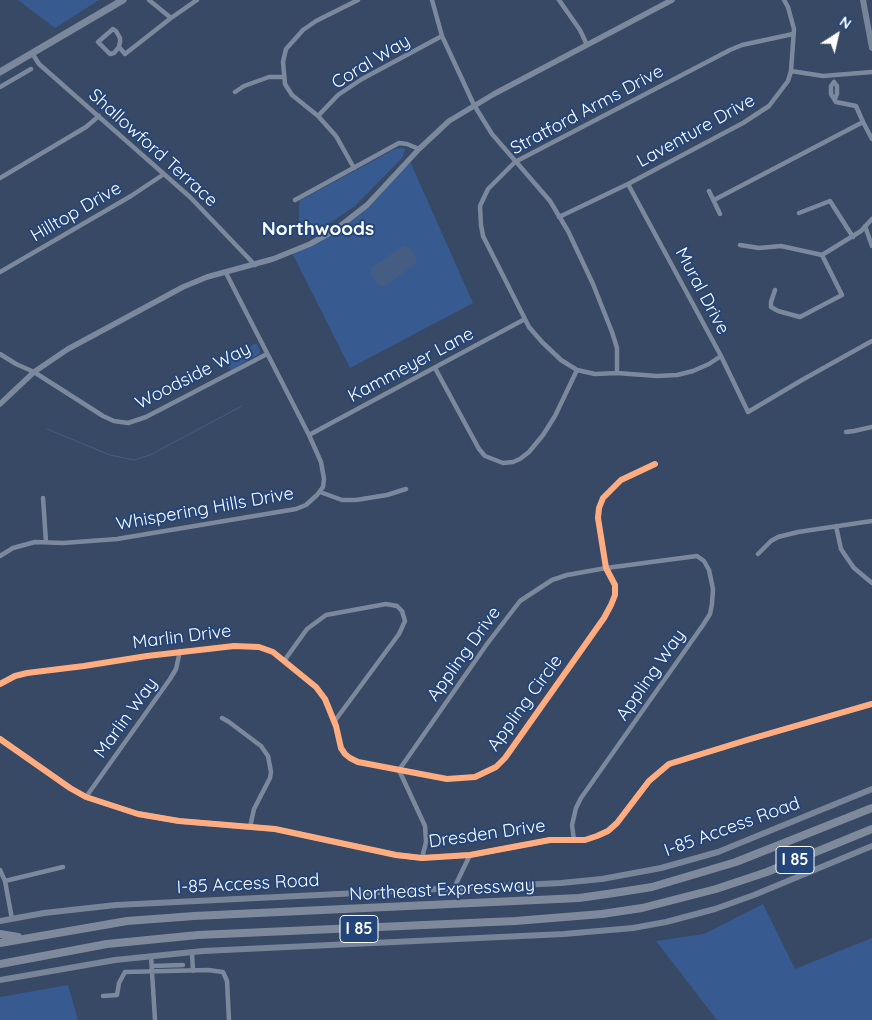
<!DOCTYPE html>
<html>
<head>
<meta charset="utf-8">
<style>
  body { margin:0 }
  #map { position:relative; width:872px; height:1020px; overflow:hidden; background:#384965; font-family:Quicksand,sans-serif }
  canvas { display:block }
  .north { position:absolute; left:812px; top:10px; width:50px; height:50px; -webkit-text-stroke:4px #244579; paint-order:stroke; rotate:35deg; font-size:14px; font-weight:700; line-height:20px; text-align:center; color:#fff }
  .north::after { content:''; display:block; margin:auto; width:18px; height:22px; background:#fff; clip-path:polygon(50% 0,100% 100%,50% 72%,0 100%) }
</style>
</head>
<body>
<div id="map">
<canvas width="872" height="1020"></canvas>
<div class="north">N</div>
</div>
<script>
const g = document.querySelector('canvas').getContext('2d');
g.lineJoin = 'round';
function paint(path, color) { g.fillStyle = color; g.fill(path, 'evenodd'); }
const shape = rows => new Path2D(rows.map(r => 'M' + r).join(''));
function stroke(path, color, width, dash) { g.strokeStyle = color; g.lineWidth = width; g.lineCap = dash ? 'butt' : 'round'; g.setLineDash(dash || []); g.stroke(path); }
function write(font, color, halo, rows, align = 'center') {
  g.font = font + ' Quicksand,sans-serif'; g.lineWidth = 4; g.setLineDash([]); g.textBaseline = 'middle'; g.strokeStyle = halo; g.fillStyle = color; for (const [text, x, y, turn = 0] of rows) {
    g.save(); g.translate(x, y); g.rotate((+turn || 0) * Math.PI / 180); g.textAlign = isNaN(turn) ? turn : align; if (halo) g.strokeText(text, 0, 0); g.fillText(text, 0, 0); g.restore();
  }
}
paint(shape([
  [18,0,99,0,55,28],
  [400,148,405,149,403,157,355,206,311,236,307,238,303,236,299,221,299,201,395,149],
  [408,157,473,303,350,368,292,253,330,231,372,200],
  [256,343,260,350,259,354,231,370,223,357,233,352,235,356],
  [763,904,795,969,872,938,872,1020,717,1020,656,941,704,934],
  [68,985,78,1020,0,1020,0,997]
]), '#375b90');
paint(shape([
  [403,246,409,247,416,257,416,263,388,284,384,286,378,285,371,275,371,268]
]), '#455d83');
stroke(shape([
  [47,429,110,455,134,460,150,455,242,406]
]), '#455d83', 1);
stroke(shape([
  [149,0,171,18,197,0],
  [432,0,442,36,474,105,492,134,550,201,568,231,593,284,612,332,617,348,617,373],
  [559,0,580,30,587,45],
  [119,47,114,53,110,54,98,42,113,29,116,31,120,38,120,42,119,47,125,54,171,18],
  [32,53,39,64,190,197,255,265],
  [791,71,823,76,872,72],
  [834,82,837,86,837,94,835,99],
  [0,87,31,69],
  [235,92,244,86,269,77,284,77],
  [318,116,338,95,362,79,442,36],
  [863,122,872,139],
  [354,168,336,136,318,116,292,95,285,84,283,62,286,49,303,30,316,21,358,0],
  [0,178,86,127,99,116],
  [628,184,721,356,748,412,802,380,872,341],
  [709,191,720,214],
  [295,200,399,143,407,144,419,149],
  [714,200,863,122,856,106,836,102,831,94,831,86,834,82],
  [799,213,830,201,853,237],
  [559,217,628,184,743,123,769,106,788,81,791,71,794,29,788,7,784,0],
  [865,226,872,246],
  [740,245,759,248,781,246,822,255],
  [822,255,861,231,872,219],
  [0,272,131,196,164,174],
  [775,290,771,302,771,307,778,311,800,317,842,295,822,255],
  [0,354,16,364,34,372,103,416,114,421,128,423,146,417,267,354],
  [721,356,709,364,693,371,677,375,657,376,617,373,595,374,577,370,561,360,542,342,529,327,483,236,481,225,480,206,488,189,515,162,730,50,742,45,793,34],
  [435,368,479,449,485,456,503,463,513,462,520,459,529,452,543,435,555,416,577,370],
  [846,432,854,431,872,427],
  [309,435,525,319],
  [320,492,342,500,356,500,387,495,406,489],
  [43,498,46,542],
  [836,526,841,549,847,558,854,568,872,583],
  [758,554,771,541,778,537,798,532,872,521],
  [0,556,13,548,35,542,63,543,117,539,296,509,306,505,317,495,323,487,324,479,321,462,309,435,226,273],
  [284,661,307,629,326,615,386,604,397,606,402,611,405,621,399,634,334,722],
  [0,684,15,676,27,673,84,666,147,656,234,646,259,647,273,652,316,687,325,699,336,726,341,748,345,754,350,758,358,762,447,779,475,777,496,767,505,758,604,618,611,605,615,595,615,585,606,568,598,518,599,508,603,498,621,480,655,464],
  [222,718,229,722,261,746,268,756,271,772,270,778,254,809,250,827],
  [86,797,170,679,176,669,180,651],
  [422,858,426,842,425,826,399,770,487,644,520,601,552,580,567,575,606,568,697,556,704,561,709,570,713,589,712,604,710,614,703,625,581,798,576,808,572,825,574,840],
  [0,870,5,881,12,919],
  [5,881,63,867],
  [454,888,470,855],
  [192,953,193,971],
  [151,956,155,1020],
  [152,966,183,965],
  [103,996,117,995,119,983,125,972,208,970,223,972,227,981,229,1020]
]), '#7c899c', 4.5);
stroke(shape([
  [0,404,34,372,68,349,183,287,207,277,273,259,310,244,335,230,367,205,419,149,449,121,494,94,672,0],
  [0,739,70,788,86,797,138,814,179,821,275,829,396,855,422,858,470,855,550,840,585,840,597,836,608,831,617,823,649,781,669,764,747,740,872,704]
]), '#7c899c', 5.5);
stroke(shape([
  [863,0,872,48],
  [0,921,44,913,116,905,561,883,602,879,661,868,718,852,872,789],
  [0,980,115,960,203,951,564,934,633,928,666,922,715,909,754,895,872,846]
]), '#788498', 6);
stroke(shape([
  [0,72,123,0]
]), '#7b879b', 7);
stroke(shape([
  [0,934,18,937],
  [0,943,127,921,194,916,579,898,614,893,652,887,736,862,872,808],
  [0,964,107,944,198,935,515,921,602,914,642,908,716,889,767,872,872,829]
]), '#7e8a9c', 8);
stroke(shape([
  [0,684,15,676,27,673,84,666,147,656,234,646,259,647,273,652,316,687,325,699,336,726,341,748,345,754,350,758,358,762,447,779,475,777,496,767,505,758,604,618,611,605,615,595,615,585,606,568,598,518,599,508,603,498,621,480,655,464],
  [0,739,70,788,86,797,138,814,179,821,275,829,396,855,422,858,470,855,550,840,585,840,597,836,608,831,617,823,649,781,669,764,747,740,872,704]
]), '#ffac80', 6);
for (const [x, y, w] of [
  [795,860,38],
  [359,929,38]
]) { const box = new Path2D(); box.roundRect(x - w / 2, y - 13.5, w, 27, 4); g.fillStyle = '#244579'; g.fill(box); stroke(box, '#fff', 1); }
write('bold 16px', '#fff', null, [
  ["I 85",795,860],
  ["I 85",359,929]
]);
write('18px', '#fff', '#244579', [
  ["Coral Way",371,62,-31],
  ["Stratford Arms Drive",587,110,-28],
  ["Laventure Drive",696,131,-29],
  ["Shallowford Terrace",153,148,42],
  ["Hilltop Drive",76,212,-30],
  ["Mural Drive",702,291,62],
  ["Kammeyer Lane",411,365,-28],
  ["Woodside Way",193,376,-27],
  ["Whispering Hills Drive",205,509,-10],
  ["Marlin Drive",182,637,-7],
  ["Appling Drive",464,654,-54],
  ["Appling Way",651,675,-55],
  ["Appling Circle",525,703,-54],
  ["Marlin Way",126,718,-54],
  ["I-85 Access Road",732,827,-20],
  ["Dresden Drive",487,834,-8],
  ["I-85 Access Road",248,884,-3],
  ["Northeast Expressway",442,890,-3]
]);
write('bold 19px', '#fff', '#244579', [
  ["Northwoods",318,229]
]);
</script>
</body>
</html>
